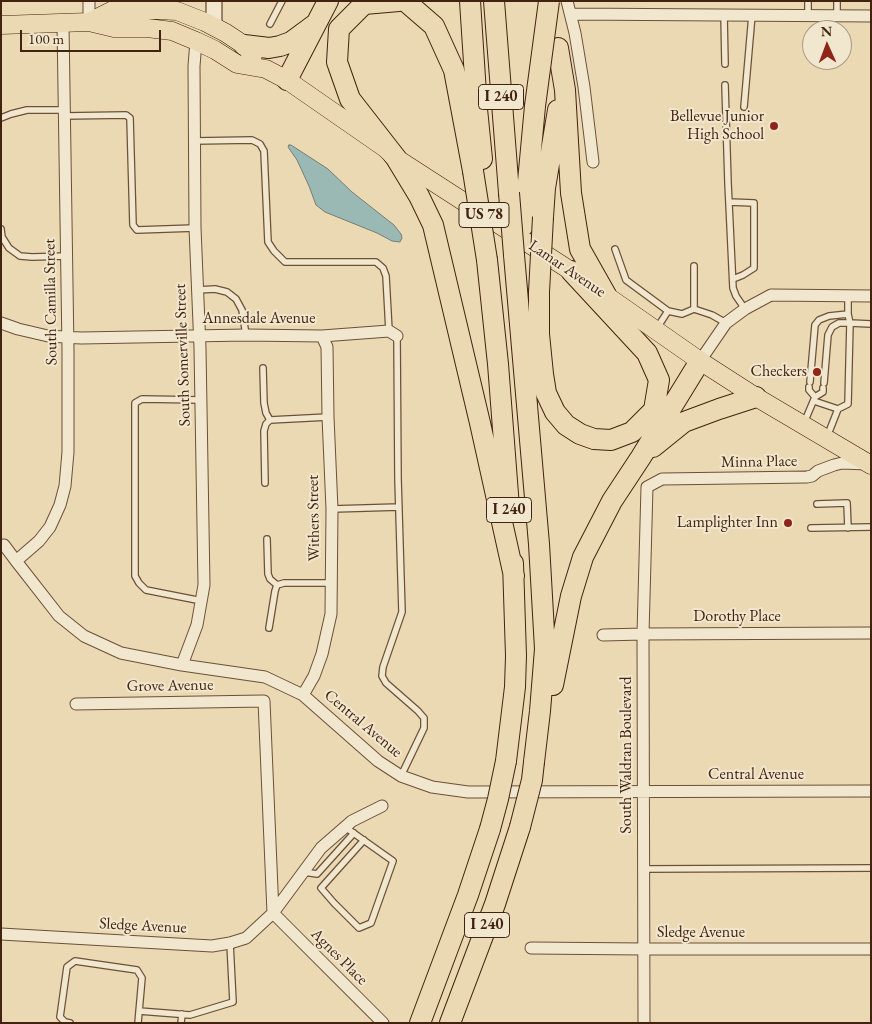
<!DOCTYPE html>
<html>
<head>
<meta charset="utf-8">
<style>
  body { margin:0 }
  #map { position:relative; width:872px; height:1024px; overflow:hidden; background:#ead9b3; font-family:"EB Garamond",serif }
  canvas { display:block }
  .frame { position:absolute; inset:0; border:2px solid #42230f; pointer-events:none }
  .north { position:absolute; left:802px; top:20px; width:50px; height:50px; box-sizing:border-box; background:#f1e6ce; border:1px solid #ab9882; border-radius:50%; rotate:358deg; font-size:14px; font-weight:700; line-height:20px; text-align:center; color:#42230f }
  .north::after { content:''; display:block; margin:auto; width:18px; height:22px; background:#8f2418; clip-path:polygon(50% 0,100% 100%,50% 72%,0 100%) }
  .scale { position:absolute; left:20px; top:30px; width:141px; height:22px; box-sizing:border-box; border:2px solid #42230f; border-top:0; padding-left:6px; font-size:15px; line-height:18px; white-space:nowrap; color:#42230f; -webkit-text-stroke:4px #f1e6ce; paint-order:stroke }
</style>
</head>
<body>
<div id="map">
<canvas width="872" height="1024"></canvas>
<div class="frame"></div>
<div class="north">N</div>
<div class="scale">100 m</div>
</div>
<script>
const g = document.querySelector('canvas').getContext('2d');
g.lineJoin = 'round';
function paint(path, color) { g.fillStyle = color; g.fill(path, 'evenodd'); }
const shape = rows => new Path2D(rows.map(r => 'M' + r).join(''));
function stroke(path, color, width, dash) { g.strokeStyle = color; g.lineWidth = width; g.lineCap = dash ? 'butt' : 'round'; g.setLineDash(dash || []); g.stroke(path); }
function write(font, color, halo, rows, align = 'center') {
  g.font = font + ' "EB Garamond",serif'; g.lineWidth = 4; g.setLineDash([]); g.textBaseline = 'middle'; g.strokeStyle = halo; g.fillStyle = color; for (const [text, x, y, turn = 0] of rows) {
    g.save(); g.translate(x, y); g.rotate((+turn || 0) * Math.PI / 180); g.textAlign = isNaN(turn) ? turn : align; if (halo) g.strokeText(text, 0, 0); g.fillText(text, 0, 0); g.restore();
  }
}
const water = shape([
  [289,145,291,145,328,169,352,192,394,225,401,234,402,238,400,242,392,241,377,233,325,212,316,205,309,186,297,160,288,147,289,145]
]);
paint(water, '#9ab9b5');
stroke(water, '#777d73', 1);
const lane = shape([
  [837,1,837,15],
  [724,15,725,64],
  [808,15,808,1],
  [270,24,282,1],
  [725,85,728,183,733,288,736,296,745,309],
  [744,107,752,15],
  [64,116,126,115,130,118,133,225,137,230,195,228],
  [1,118,11,114,27,110,64,110],
  [194,141,252,140,260,144,264,151,268,242,274,251,285,262,376,262,383,268,386,276,389,331],
  [729,202,754,203,754,268,743,275,733,279],
  [1,229,2,237,9,248,20,256,32,257,67,256],
  [615,249,626,280,668,311],
  [197,290,215,289,227,292,236,299,242,310,246,335],
  [848,297,848,314,850,323,871,324],
  [694,309,712,315,726,323],
  [657,328,668,311,682,314,694,309,694,266],
  [397,336,398,479,402,612,383,667,382,676,386,683,418,711,424,718,424,728,401,776],
  [263,368,264,403,266,413,270,420],
  [810,382,815,325,819,320,829,316,848,314],
  [824,383,828,335,832,327,839,323,850,323,848,404,838,409,827,437],
  [815,397,823,392,823,388],
  [201,400,142,399,135,403,135,576,139,583,146,590,202,601],
  [814,401,838,409],
  [804,423,815,397,809,390,809,387],
  [265,483,264,431,266,424,270,420,328,417],
  [817,504,847,503,848,528],
  [332,509,399,507],
  [811,528,871,527],
  [267,539,268,574,270,579,277,585],
  [269,628,275,591,277,585,284,583,331,583],
  [345,827,393,861,371,923,359,928,334,903,321,888,364,840],
  [644,869,871,868],
  [304,872,317,874,354,833],
  [139,1011,190,1015,233,1002,230,943],
  [70,1023,65,1022,60,1017,67,967,75,961,137,970,142,978,138,1023],
  [181,1023,182,1014]
]);
const street = shape([
  [89,1,89,22],
  [567,1,575,33,584,87,593,162],
  [571,14,871,16],
  [1,323,18,329,48,336,81,338,246,335,322,336,389,331,397,336],
  [700,361,726,323,745,309,771,295,871,296],
  [4,545,16,561,59,616,84,636,121,653,182,665,265,677,303,695,378,761,401,776,432,787,468,792,871,791],
  [16,561,39,541,50,527,60,505,65,486,68,452,68,350,63,24],
  [603,635,643,634,871,633],
  [182,665,197,625,204,585,200,348,195,228,194,66,196,41],
  [303,695,314,676,322,654,331,614,332,509,328,417,327,347,322,336],
  [76,704,264,701,273,913],
  [273,913,383,1023],
  [1,934,212,946,230,943,246,938,273,913,321,848,352,821,382,806],
  [531,948,644,949,871,949],
  [644,1023,643,634,647,487,662,479,807,477,812,476,818,471,834,465,842,463,867,464]
]);
const secondary = shape([
  [214,27,214,1]
]);
const primary = shape([
  [89,22,113,10,156,10,177,11,205,22,226,33,244,45,253,55],
  [1,25,89,22,114,28,147,28,172,31,196,41,215,50,237,64,266,69,287,80,385,148,396,158,571,271,700,361,756,397,871,465]
]);
const highway = shape([
  [399,1,364,4,339,29,337,62,350,99,396,158,419,196,433,225,480,423,514,576],
  [405,1,434,26,454,70,473,171],
  [470,1,477,109,482,159],
  [494,1,509,193],
  [244,45,269,48,280,46,291,42,314,25],
  [558,48,565,90,571,193,580,249,606,295],
  [287,80,328,1],
  [543,217,545,188,558,110],
  [524,225,535,106],
  [514,255,539,544,545,649,540,711,534,762],
  [487,260,498,364,509,507],
  [539,292,539,334,543,374,546,393,555,412,566,425,580,434,594,439,611,440,632,432,654,410,659,380,647,353,571,271],
  [653,447,684,422,719,409,756,397],
  [553,685,571,596,583,557,612,501,641,457,700,361],
  [506,761,515,687,516,656,513,563],
  [420,1023,468,895,490,829],
  [450,1023,495,904,520,827]
]);
stroke(lane, '#6c5038', 8);
stroke(street, '#6c5038', 13);
stroke(secondary, '#42230f', 17);
stroke(primary, '#42230f', 19);
stroke(highway, '#42230f', 22);
stroke(lane, '#f1e6ce', 5.5);
stroke(street, '#f1e6ce', 11);
stroke(secondary, '#f1e6ce', 15);
stroke(primary, '#ead9b3', 18);
stroke(highway, '#ead9b3', 20);
const highwayBridge = shape([
  [535,106,549,1],
  [473,171,487,260],
  [509,193,514,255],
  [539,292,543,217],
  [520,827,532,780,534,762],
  [490,829,498,799,506,761]
]);
stroke(highwayBridge, '#42230f', 22, []);
stroke(highwayBridge, '#ead9b3', 20);
for (const [x, y, r, color] of [
  [774,126,5,"#8f2418"],
  [817,372,5,"#8f2418"],
  [788,523,5,"#8f2418"]
]) { const dot = new Path2D(); dot.arc(x, y, r, 0, 2 * Math.PI); g.fillStyle = color; g.fill(dot); stroke(dot, '#f1e6ce', 2); }
for (const [x, y, w] of [
  [501,97,45],
  [484,215,50],
  [509,510,45],
  [487,925,45]
]) { const box = new Path2D(); box.roundRect(x - w / 2, y - 12.5, w, 25, 4); g.fillStyle = '#f1e6ce'; g.fill(box); stroke(box, '#42230f', 1); }
write('bold 15px', '#42230f', null, [
  ["I 240",501,97],
  ["US 78",484,215],
  ["I 240",509,510],
  ["I 240",487,925]
]);
write('16px', '#42230f', '#f1e6ce', [
  ["Bellevue Junior",764,117],
  ["High School",764,135],
  ["Checkers",807,372],
  ["Lamplighter Inn",778,523]
], 'right');
write('16px', '#42230f', '#f1e6ce', [
  ["Lamar Avenue",567,269,34],
  ["South Camilla Street",51,302,-91],
  ["Annesdale Avenue",259,319],
  ["South Somerville Street",183,355,-92],
  ["Minna Place",759,462,-1],
  ["Withers Street",314,518,-91],
  ["Dorothy Place",737,617],
  ["Grove Avenue",170,686,-1],
  ["Central Avenue",363,724,40],
  ["South Waldran Boulevard",627,755,-90],
  ["Central Avenue",756,775],
  ["Sledge Avenue",143,926,3],
  ["Sledge Avenue",701,933],
  ["Agnes Place",339,957,45]
]);
</script>
</body>
</html>
